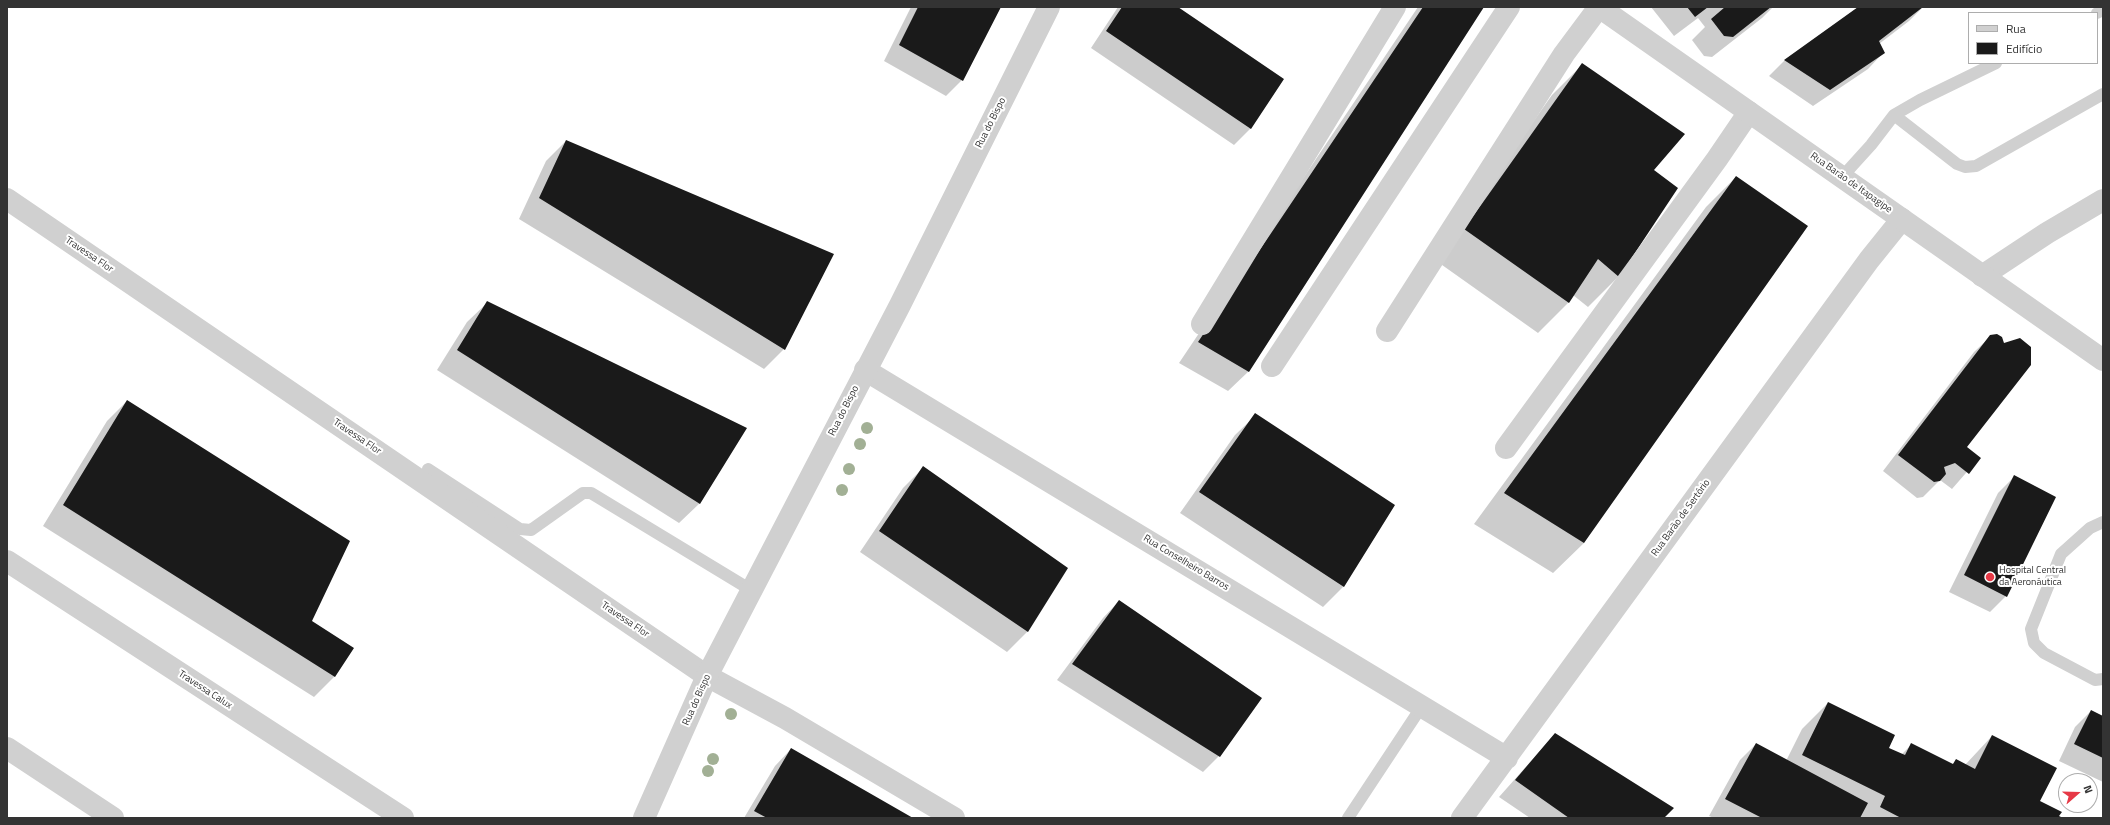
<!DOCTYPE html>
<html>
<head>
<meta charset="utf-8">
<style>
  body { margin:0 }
  #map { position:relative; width:2110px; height:825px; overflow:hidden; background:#fff; font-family:"Titillium Web",sans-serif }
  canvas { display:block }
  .frame { position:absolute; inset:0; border:8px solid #333; pointer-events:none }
  .legend { position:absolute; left:1968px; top:12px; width:130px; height:52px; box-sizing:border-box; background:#fff; border:1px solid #adadad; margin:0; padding:5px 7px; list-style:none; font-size:12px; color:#333 }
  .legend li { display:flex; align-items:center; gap:8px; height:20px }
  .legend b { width:20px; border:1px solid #adadad }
  .north { position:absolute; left:2058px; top:773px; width:40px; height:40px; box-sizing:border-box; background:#fff; border:1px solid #adadad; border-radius:50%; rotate:70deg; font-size:11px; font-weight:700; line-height:16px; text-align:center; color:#333 }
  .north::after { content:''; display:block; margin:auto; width:14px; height:18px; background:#e63946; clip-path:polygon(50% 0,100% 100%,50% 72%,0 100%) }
</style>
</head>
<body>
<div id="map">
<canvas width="2110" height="825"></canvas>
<div class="frame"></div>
<ul class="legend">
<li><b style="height:5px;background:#d0d0d0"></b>Rua</li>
<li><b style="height:11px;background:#1a1a1a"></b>Edifício</li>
</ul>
<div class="north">N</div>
</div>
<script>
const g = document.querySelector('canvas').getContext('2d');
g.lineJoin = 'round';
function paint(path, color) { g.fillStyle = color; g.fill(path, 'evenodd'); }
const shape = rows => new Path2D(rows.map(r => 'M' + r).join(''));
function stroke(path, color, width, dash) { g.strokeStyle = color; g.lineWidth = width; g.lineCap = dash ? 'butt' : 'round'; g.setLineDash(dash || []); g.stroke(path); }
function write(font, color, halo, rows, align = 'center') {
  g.font = font + ' "Titillium Web",sans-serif'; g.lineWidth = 4; g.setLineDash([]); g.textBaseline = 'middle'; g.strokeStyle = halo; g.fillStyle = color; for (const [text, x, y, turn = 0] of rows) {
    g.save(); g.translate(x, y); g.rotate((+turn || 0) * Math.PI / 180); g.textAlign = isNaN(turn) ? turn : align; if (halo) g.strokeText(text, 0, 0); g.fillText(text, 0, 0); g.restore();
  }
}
paint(shape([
  [911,7,999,7,962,80,946,96,884,61],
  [1118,7,1176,7,1283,80,1250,129,1234,145,1091,48],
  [1418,7,1483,7,1249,371,1228,391,1179,363],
  [1651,7,1773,7,1762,18,1712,57,1704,56,1692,40,1705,27,1698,18,1674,36],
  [1859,7,1923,7,1909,21,1879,44,1884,52,1868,69,1813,106,1769,76,1785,60],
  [1582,65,1652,170,1618,277,1588,307,1573,295,1568,303,1538,333,1435,260,1552,95],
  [566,141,784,349,764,369,519,219,546,161],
  [1736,177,1584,543,1553,573,1474,524,1706,207],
  [488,302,700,503,679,523,437,370,467,322],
  [1991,336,1965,448,1979,458,1952,489,1940,480,1923,497,1917,498,1883,471,1974,352],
  [127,401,310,621,353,648,334,677,314,697,43,526,107,421],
  [1256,415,1394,506,1343,587,1323,607,1180,513,1235,435],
  [923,468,1067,568,1027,632,1007,652,860,552,903,488],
  [2014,477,2006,596,1990,612,1949,592,1998,493],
  [1119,601,1219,756,1203,772,1057,680,1103,618],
  [1828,703,1888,748,1901,755,1911,745,1952,765,1956,760,1965,765,1992,736,2038,802,2060,818,1714,818,1709,816,1740,760,1756,744,1786,761,1802,729],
  [2091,711,2103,717,2103,782,2059,761,2075,727],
  [1555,734,1663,818,1530,818,1499,797],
  [791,749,911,818,744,818,775,766]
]), '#0003');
paint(shape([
  [918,7,1001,7,963,81,899,45],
  [1122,7,1178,7,1284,79,1251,129,1106,31],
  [1423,7,1484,7,1249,372,1198,342],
  [1687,7,1708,7,1695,17],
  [1725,7,1771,7,1733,37,1724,36,1711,19],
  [1858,7,1923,7,1879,41,1885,53,1830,90,1784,60],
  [1582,63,1685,134,1654,170,1678,188,1619,277,1598,259,1569,303,1464,229],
  [566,140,834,254,785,350,539,198],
  [1736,176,1808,226,1584,543,1504,493],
  [487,301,747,428,700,504,457,350],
  [1997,334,2002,337,2004,343,2020,338,2031,347,2031,365,1967,447,1981,458,1969,474,1955,463,1944,467,1946,474,1940,481,1934,482,1898,455,1990,335],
  [127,400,350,541,312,621,354,648,335,677,63,505],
  [1255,413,1395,505,1344,587,1199,492],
  [923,466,1068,568,1028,632,879,531],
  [2014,475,2056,497,2007,597,1964,575],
  [1119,600,1262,698,1220,757,1072,664],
  [1828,702,1895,735,1889,748,1905,755,1911,743,1953,764,1956,759,1975,769,1992,735,2057,768,2040,801,2062,812,2059,816,2063,818,1901,818,1880,807,1885,796,1802,755],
  [2091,710,2103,716,2103,758,2074,744],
  [1555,733,1674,808,1664,818,1569,818,1515,780],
  [1756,743,1868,803,1860,818,1762,818,1725,799],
  [791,748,913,818,767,818,754,811]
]), '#1a1a1a');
stroke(shape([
  [2097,13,2103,10],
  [1894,115,1957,164,1965,167,1976,166,2103,94],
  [1842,177,1871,145,1894,115,1920,100,1996,63],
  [428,469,520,529,531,530,583,493,591,493,751,590],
  [2103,522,2090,528,2061,554,2031,629,2034,643,2044,653,2095,680,2103,679],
  [1348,818,1422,706]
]), '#d0d0d0', 12);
stroke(shape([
  [7,199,707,676,785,718,954,818],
  [1982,276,2047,233,2103,200],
  [1202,324,1395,7],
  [1387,331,1564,54,1599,7],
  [1272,366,1509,7],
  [865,370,1507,758],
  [1506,448,1717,159,1749,112],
  [7,561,403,818],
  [7,748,113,818],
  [1462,818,1869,260,1902,219]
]), '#d0d0d0', 22);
stroke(shape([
  [1599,7,2103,360],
  [644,818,707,676,900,305,1049,7]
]), '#d0d0d0', 22);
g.fillStyle = '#a2b095';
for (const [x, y] of [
  [867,428],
  [860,444],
  [849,469],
  [842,490],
  [731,714],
  [713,759],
  [708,771]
]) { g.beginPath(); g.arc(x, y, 6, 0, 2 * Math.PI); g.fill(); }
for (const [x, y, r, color] of [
  [1990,577,5,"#e63946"]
]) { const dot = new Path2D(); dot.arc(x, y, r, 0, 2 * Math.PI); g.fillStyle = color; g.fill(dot); stroke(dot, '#fff', 1.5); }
write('10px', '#333', '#fff', [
  ["Rua do Bispo",991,123,-63],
  ["Rua Barão de Itapagipe",1851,183,35],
  ["Travessa Flor",89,255,34],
  ["Rua do Bispo",844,411,-63],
  ["Travessa Flor",357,437,34],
  ["Rua Barão de Sertório",1681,518,-54],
  ["Rua Conselheiro Barros",1186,563,31],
  ["Travessa Flor",625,620,34],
  ["Travessa Calux",205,690,33],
  ["Rua do Bispo",697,700,-66]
]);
write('10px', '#333', '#fff', [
  ["Hospital Central",1999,571],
  ["da Aeronáutica",1999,583]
], 'left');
</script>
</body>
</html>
